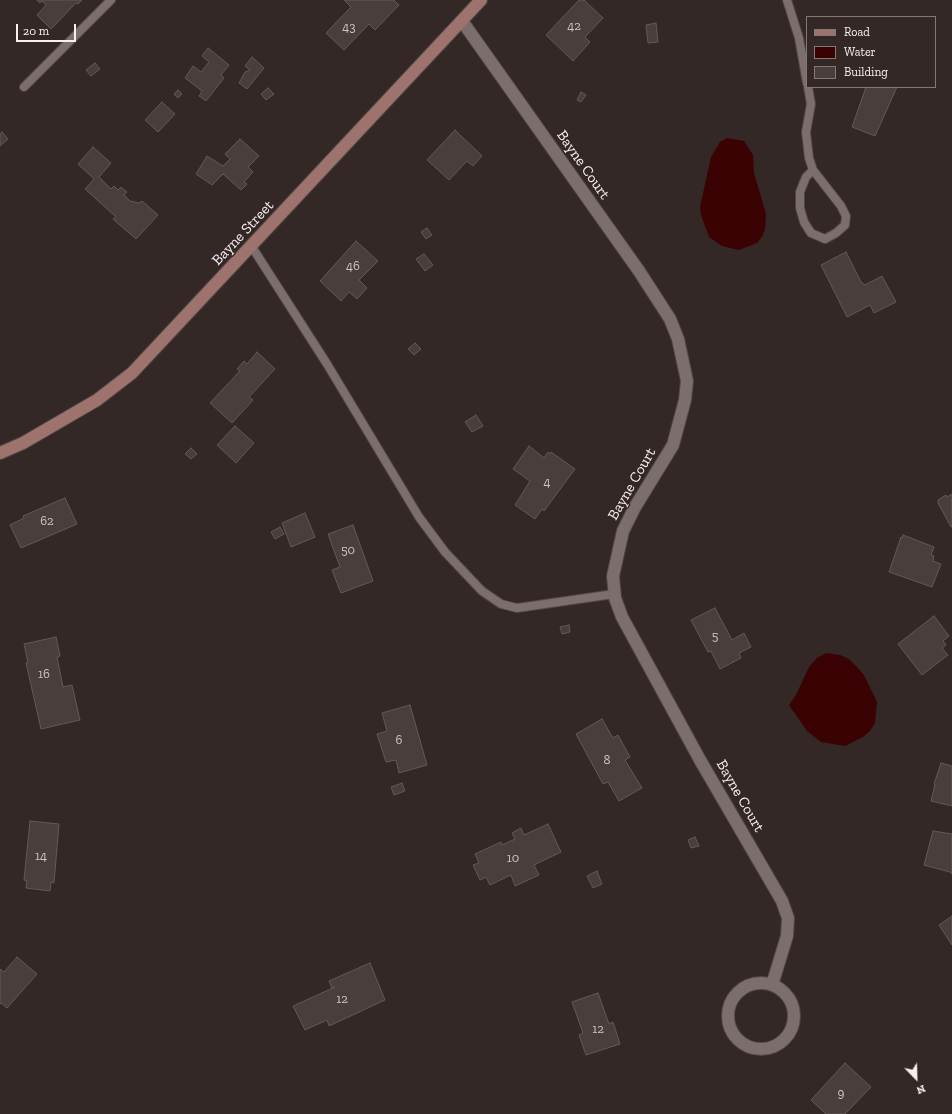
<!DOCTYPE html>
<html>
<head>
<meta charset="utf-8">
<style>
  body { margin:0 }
  #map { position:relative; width:952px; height:1114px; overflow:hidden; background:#332826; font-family:"Zilla Slab",serif }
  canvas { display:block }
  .legend { position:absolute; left:806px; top:16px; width:130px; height:72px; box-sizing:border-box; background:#332826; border:1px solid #827876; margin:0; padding:5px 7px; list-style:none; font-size:12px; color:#f8f0ef }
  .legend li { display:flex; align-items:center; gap:8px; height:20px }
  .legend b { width:20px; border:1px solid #827876 }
  .north { position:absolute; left:896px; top:1058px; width:40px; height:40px; -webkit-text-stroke:3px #332826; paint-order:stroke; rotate:157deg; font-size:11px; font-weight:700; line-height:16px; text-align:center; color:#f8f0ef }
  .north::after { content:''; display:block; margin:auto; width:14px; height:18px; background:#f8f0ef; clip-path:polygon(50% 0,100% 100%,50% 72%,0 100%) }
  .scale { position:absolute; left:16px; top:24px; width:60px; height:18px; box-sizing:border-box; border:2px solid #f8f0ef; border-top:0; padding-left:5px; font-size:12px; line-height:14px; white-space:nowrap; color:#f8f0ef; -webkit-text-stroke:3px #332826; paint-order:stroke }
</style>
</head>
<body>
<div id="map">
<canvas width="952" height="1114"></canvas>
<ul class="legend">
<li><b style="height:5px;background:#9e736e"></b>Road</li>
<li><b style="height:11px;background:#3a0203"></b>Water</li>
<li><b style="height:11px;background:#4a3e3c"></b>Building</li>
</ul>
<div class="north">N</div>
<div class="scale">20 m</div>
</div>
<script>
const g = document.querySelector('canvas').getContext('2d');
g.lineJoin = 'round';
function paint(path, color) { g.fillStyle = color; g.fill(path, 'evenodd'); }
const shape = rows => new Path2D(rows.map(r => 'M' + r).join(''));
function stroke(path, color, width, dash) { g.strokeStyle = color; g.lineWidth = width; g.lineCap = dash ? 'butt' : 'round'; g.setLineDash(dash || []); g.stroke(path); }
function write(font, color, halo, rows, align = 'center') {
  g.font = font + ' "Zilla Slab",serif'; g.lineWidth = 3; g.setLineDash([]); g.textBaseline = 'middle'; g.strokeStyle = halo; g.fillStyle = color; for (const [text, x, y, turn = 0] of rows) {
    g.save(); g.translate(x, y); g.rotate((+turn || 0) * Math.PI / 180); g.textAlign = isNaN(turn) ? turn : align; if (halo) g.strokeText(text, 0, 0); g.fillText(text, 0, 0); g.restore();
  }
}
paint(shape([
  [727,138,744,141,753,155,754,173,766,214,765,229,762,237,757,243,739,250,722,246,709,237,701,215,700,207,711,157,720,142],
  [826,653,840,655,849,659,857,667,864,675,877,702,875,723,870,731,863,737,845,746,821,742,807,731,789,705,796,695,809,667,817,658]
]), '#3a0203');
const building = shape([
  [37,0,82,0,78,4,76,3,51,29,37,15,46,5,42,1,40,3,37,0],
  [344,0,394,0,399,5,375,30,369,24,344,50,326,33,351,7,344,0],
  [579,0,584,0,603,18,585,37,590,42,573,61,546,35,579,0],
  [656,23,658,42,648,43,646,25,656,23],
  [208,48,229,65,221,75,224,78,206,101,199,96,202,91,185,78,193,66,201,72,209,62,202,56,208,48],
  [252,57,264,68,247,89,239,83,245,72,250,70,245,66,252,57],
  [95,63,100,69,91,76,86,70,95,63],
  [866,87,897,87,875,136,852,127,866,87],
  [268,88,274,94,266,100,261,94,268,88],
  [178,90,182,94,178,98,174,94,178,90],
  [581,92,586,95,581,102,577,100,581,92],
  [162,102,175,114,158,132,145,120,162,102],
  [455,130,482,156,473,166,467,161,449,180,427,160,455,130],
  [2,132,8,139,0,146,0,134,2,132],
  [240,139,259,156,248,167,253,172,244,182,247,184,241,190,223,174,212,185,196,174,207,156,223,166,230,159,225,154,240,139],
  [93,147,111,163,99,177,111,189,114,186,118,190,121,187,127,192,124,195,130,201,139,203,142,201,158,215,136,239,113,219,116,217,85,189,94,179,78,164,93,147],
  [427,228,432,235,426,239,421,232,427,228],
  [356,241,378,261,359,280,367,288,357,299,349,292,341,301,320,281,356,241],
  [846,252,861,282,865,285,882,276,896,302,874,313,870,305,847,317,821,265,846,252],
  [424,254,433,265,425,271,416,259,424,254],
  [415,343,421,349,414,355,408,349,415,343],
  [257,352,275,369,249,397,253,400,232,423,210,403,240,371,237,369,244,361,247,364,257,352],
  [476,415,483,426,472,432,465,422,476,415],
  [235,426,254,443,236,463,217,445,235,426],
  [529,446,544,458,548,452,550,454,551,452,575,469,544,511,542,509,535,519,515,505,530,481,513,469,529,446],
  [191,448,197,454,191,459,185,454,191,448],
  [952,494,952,527,951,527,938,503,938,500,946,495,947,497,952,494],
  [65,498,77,524,21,548,10,525,24,518,23,516,65,498],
  [305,513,315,537,291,547,282,523,305,513],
  [353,525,373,581,341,593,332,570,340,567,328,534,353,525],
  [280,527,284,534,275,539,271,532,280,527],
  [903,535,934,547,931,555,934,556,933,561,941,564,932,587,889,572,901,537,902,538,903,535],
  [715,608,732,640,744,633,751,647,739,653,741,658,720,669,711,651,708,652,691,620,715,608],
  [934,616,949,636,943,641,946,645,942,648,948,655,922,675,898,644,934,616],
  [569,625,570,632,562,634,560,627,569,625],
  [56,637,60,656,57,657,63,687,72,685,80,720,41,729,26,663,28,663,24,644,56,637],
  [410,705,427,765,399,773,396,760,386,762,377,734,387,731,382,713,410,705],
  [602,719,613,738,618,735,630,757,625,760,642,788,619,801,608,782,603,784,576,734,602,719],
  [941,763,952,766,952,806,931,801,935,785,934,784,941,763],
  [402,783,405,791,394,795,391,787,402,783],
  [30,821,59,824,54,883,51,882,50,891,26,888,27,881,24,880,30,821],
  [548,824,561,852,534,865,539,875,515,886,511,875,490,885,486,877,480,880,473,865,479,863,475,854,501,842,502,845,515,839,512,833,521,828,524,835,548,824],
  [933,831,952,834,952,874,950,872,924,865,933,831],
  [695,837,699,846,691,848,688,840,695,837],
  [597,871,602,884,593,888,587,876,597,871],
  [952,916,952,945,939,925,952,916],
  [17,957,37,974,7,1008,1,1003,0,1004,0,969,4,972,17,957],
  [370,963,385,1000,329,1026,327,1020,305,1030,293,1006,335,987,332,988,329,981,370,963],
  [598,993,609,1024,613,1022,620,1044,586,1055,579,1035,583,1033,572,1002,598,993],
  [845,1063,871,1087,845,1114,826,1114,811,1100,845,1063]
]);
paint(building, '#4a3e3c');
stroke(building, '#655857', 1);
const lane = shape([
  [787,0,799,38,807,83],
  [24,87,111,0],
  [808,87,811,104,806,132,809,158,813,170,841,206,846,216,845,225,836,233,825,239,811,233,804,222,800,208,800,192,806,177,813,170],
  [252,247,327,364,419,517,445,552,482,591,501,604,517,608,614,594]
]);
const street = shape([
  [462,21,639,271,670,319,678,339,687,381,685,400,673,445,635,507,623,531,613,576,615,598,622,617,700,760,782,901,788,918,787,936,772,985],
  '728 1016a33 33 0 1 1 66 0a33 33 0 1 1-66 0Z'
]);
const secondary = shape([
  [0,453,23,443,97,400,132,373,481,0]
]);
stroke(lane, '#504745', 10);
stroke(street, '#504745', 14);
stroke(secondary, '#504745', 14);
stroke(lane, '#7b6e6c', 8);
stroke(street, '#7b6e6c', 12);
stroke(secondary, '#9e736e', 12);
write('13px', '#ccc4c2', null, [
  ["42",574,26],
  ["43",349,27],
  ["46",353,266],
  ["4",547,482],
  ["62",47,521],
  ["50",348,550],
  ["5",715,636],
  ["16",44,674],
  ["6",399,740],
  ["8",607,760],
  ["14",41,856],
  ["10",513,858],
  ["12",342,999],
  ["12",598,1029],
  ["9",841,1093]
]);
write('15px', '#f8f0ef', '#332826', [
  ["Bayne Court",583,165,55],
  ["Bayne Street",243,233,-47],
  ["Bayne Court",632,484,-60],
  ["Bayne Court",740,796,60]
]);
</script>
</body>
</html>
